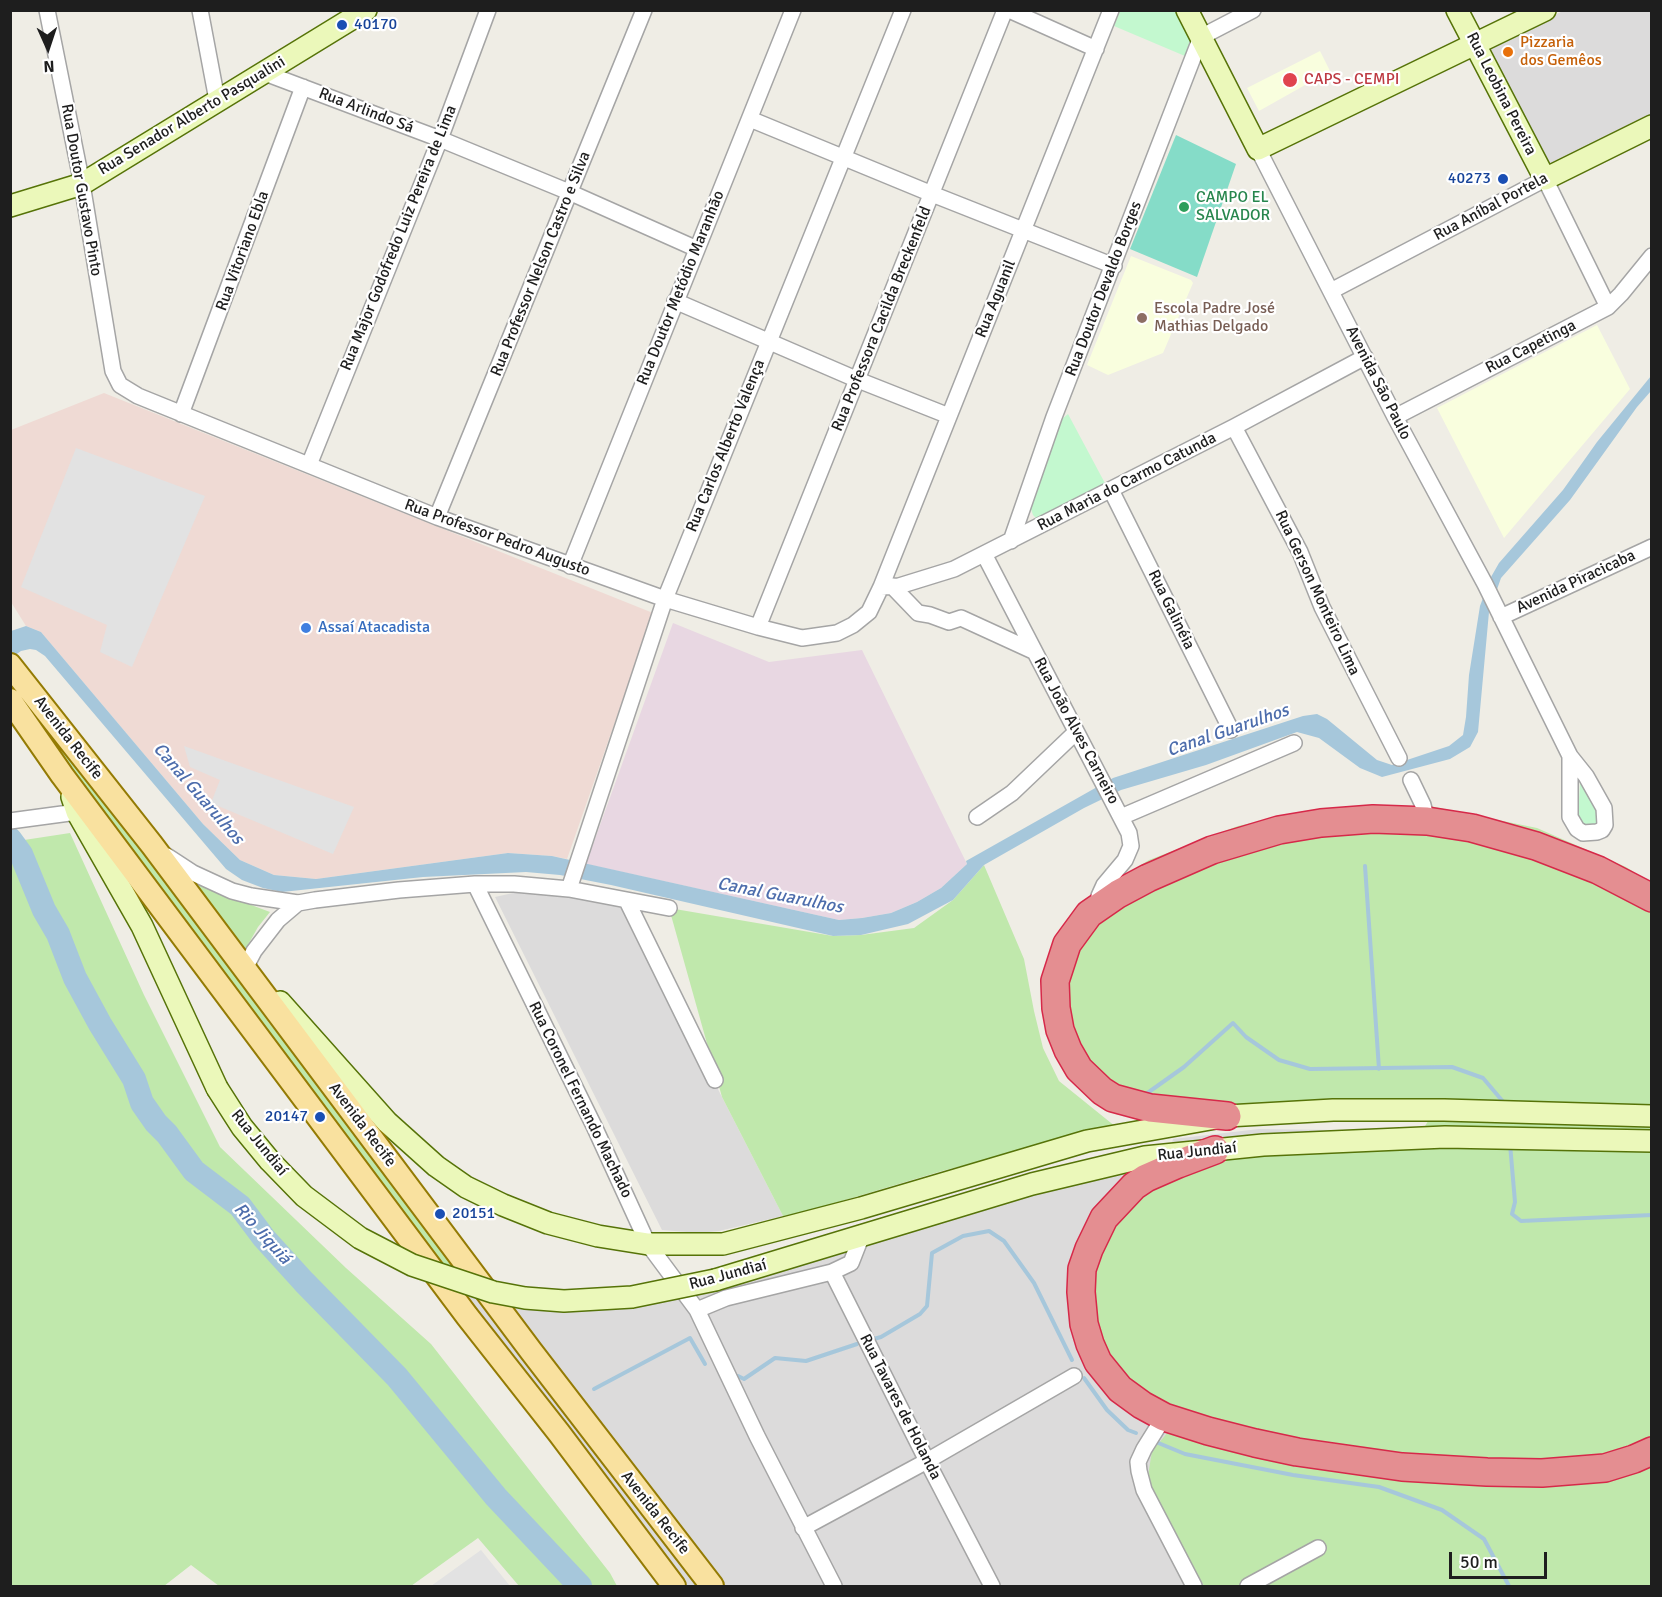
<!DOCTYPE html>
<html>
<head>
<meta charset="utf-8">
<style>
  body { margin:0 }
  #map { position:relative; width:1662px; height:1597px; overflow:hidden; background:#efede5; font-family:Signika,sans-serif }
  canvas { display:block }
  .frame { position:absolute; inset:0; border:12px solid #1e1e1e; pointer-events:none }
  .north { position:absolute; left:18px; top:18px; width:60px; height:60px; -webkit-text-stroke:4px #fff; paint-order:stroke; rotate:177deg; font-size:16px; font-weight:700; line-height:24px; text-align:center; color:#1e1e1e }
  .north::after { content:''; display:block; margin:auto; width:21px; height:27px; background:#1e1e1e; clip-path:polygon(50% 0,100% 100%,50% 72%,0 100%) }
  .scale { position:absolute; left:1449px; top:1552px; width:98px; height:27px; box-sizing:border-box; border:3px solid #1e1e1e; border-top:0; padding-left:8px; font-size:18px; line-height:21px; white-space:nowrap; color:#1e1e1e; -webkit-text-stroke:4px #fff; paint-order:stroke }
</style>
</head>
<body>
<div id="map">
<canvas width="1662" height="1597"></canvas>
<div class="frame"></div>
<div class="north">N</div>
<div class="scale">50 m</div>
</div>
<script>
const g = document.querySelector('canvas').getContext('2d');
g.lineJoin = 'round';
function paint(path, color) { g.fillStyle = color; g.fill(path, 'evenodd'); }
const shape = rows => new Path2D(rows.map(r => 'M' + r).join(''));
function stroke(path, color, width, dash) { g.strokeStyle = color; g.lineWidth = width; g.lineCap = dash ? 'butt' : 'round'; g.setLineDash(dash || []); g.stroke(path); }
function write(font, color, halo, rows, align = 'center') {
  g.font = font + ' Signika,sans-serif'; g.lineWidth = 4.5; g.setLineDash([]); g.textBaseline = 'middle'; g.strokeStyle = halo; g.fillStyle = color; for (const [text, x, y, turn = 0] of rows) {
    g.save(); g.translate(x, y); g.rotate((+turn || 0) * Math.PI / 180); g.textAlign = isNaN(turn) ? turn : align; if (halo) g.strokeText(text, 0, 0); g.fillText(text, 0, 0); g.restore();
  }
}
paint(shape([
  [1563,11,1651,11,1651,118,1548,170,1491,58,1491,50,1493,45],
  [542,892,623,904,783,1216,719,1231,699,1233,662,1230,495,897,513,893],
  [1259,1129,1651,1134,1651,1586,682,1586,458,1289,560,1307,983,1206,1138,1166,1166,1166,1173,1139]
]), '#dcdbdb');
paint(shape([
  [104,393,653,613,567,859,552,856,508,853,316,879,274,875,240,860,203,824,41,632,26,626,11,602,11,430]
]), '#efdad4');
paint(shape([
  [673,623,769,662,862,650,967,864,941,888,917,902,891,913,862,918,839,920,586,864]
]), '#e8d7e2');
paint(shape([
  [1320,51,1330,71,1259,111,1247,88],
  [1131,256,1191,280,1193,283,1163,353,1108,375,1087,365],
  [1597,325,1630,389,1504,538,1437,408]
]), '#f9fede');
paint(shape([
  [10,676,158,867,269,1023,318,1083,464,1276,433,1264,11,690],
  [1430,806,1537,828,1626,867,1651,883,1651,1451,1634,1459,1402,1467,1142,1405,1091,1362,1082,1310,1104,1218,1178,1164,1419,1136,1433,1113,1182,1122,1115,1114,1102,1086,1067,1029,1064,998,1082,901,1149,860,1238,826,1305,811],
  [70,833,144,995,220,1147,346,1268,431,1344,610,1573,617,1586,519,1586,478,1538,411,1586,219,1586,191,1565,164,1586,11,1586,11,842],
  [984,865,1024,959,1034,1011,1043,1048,1059,1081,1116,1127,942,1171,802,1213,783,1216,722,1097,669,908,833,936,861,935,914,928,953,900],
  [170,866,198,885,270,912,258,927,240,959],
  [1169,1431,1368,1470,1651,1461,1651,1586,1204,1586,1147,1482,1152,1451]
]), '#c0e8ac');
paint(shape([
  [1120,11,1175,11,1195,49,1192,59,1114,26],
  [1068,414,1107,487,1037,519,1033,515,1030,506,1062,419],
  [1580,782,1599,815,1596,825,1586,827,1578,819]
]), '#c3f8cf');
paint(shape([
  [1176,135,1236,164,1197,277,1130,249]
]), '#85dcc8');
paint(shape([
  [76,448,205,496,132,667,100,652,107,625,21,587],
  [184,746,354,807,333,854,211,803,220,780,190,767],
  [481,1550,510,1586,430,1586,431,1586]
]), '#e2e2e2');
paint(shape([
  [1651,376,1651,391,1637,407,1570,500,1501,578,1489,612,1478,732,1470,747,1450,759,1382,777,1360,768,1319,738,1297,732,1206,765,1121,790,1084,808,984,865,953,900,908,924,861,935,833,936,611,885,560,875,526,872,423,877,282,892,263,888,242,880,226,869,45,656,36,650,30,649,21,651,11,658,11,631,26,626,41,632,203,824,240,860,274,875,316,879,508,853,552,856,839,920,862,918,891,913,917,902,941,888,967,864,966,861,1113,778,1303,716,1317,714,1327,719,1377,760,1392,765,1449,746,1463,735,1466,717,1469,675,1480,606,1491,577,1499,563,1563,490,1597,442]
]), '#a6c7db');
stroke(shape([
  [1365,866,1379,1069],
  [1146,1094,1184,1067,1233,1023,1246,1037,1279,1060,1310,1069,1452,1067,1483,1078,1505,1104],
  [1510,1144,1515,1202,1512,1214,1521,1221,1652,1215],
  [870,1340,881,1337,920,1314,927,1306,932,1253,963,1236,989,1231,1004,1241,1034,1283,1072,1360],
  [738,1376,744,1379,775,1358,806,1361,857,1344],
  [1084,1378,1107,1410,1128,1430,1136,1433],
  [594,1389,690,1338,705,1364],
  [1156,1442,1185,1454,1293,1475,1379,1487,1442,1510,1484,1539,1509,1586]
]), '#a6c7db', 4);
stroke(shape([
  [10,839,21,854,44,910,58,934,75,978,100,1024,134,1079,142,1103,156,1123,167,1134,194,1171,240,1206,264,1238,304,1282,397,1377,496,1497,580,1586]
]), '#a6c7db', 24);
const street = shape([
  [47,10,82,184,113,371,120,385,138,396,437,517,665,599,758,627,802,638,837,633,853,625,869,612,881,587,1111,10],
  [200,10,217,100],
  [1009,10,1096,49],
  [265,73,440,139,569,192,697,249],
  [750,119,932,194,1114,266],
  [1258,149,1395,417,1485,584,1570,756,1586,776,1604,808,1605,825,1602,830,1597,832,1583,833,1577,829,1570,817,1570,756],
  [1331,291,1545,179,1608,307],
  [675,301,858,380,949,416],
  [181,414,303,87],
  [1395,417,1608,307,1621,294,1652,256],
  [1234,427,1300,552,1322,607,1399,758],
  [309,465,440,139,488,10],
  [1111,490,1231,730],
  [437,517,644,10],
  [1011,541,1054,417,1201,37,1253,10],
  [984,554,1129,833,1131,846,1125,860,1104,885,1099,896,1098,907],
  [570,566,793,10],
  [892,586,918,613,930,615,949,622,961,618,1033,651],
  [881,587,899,586,954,569,1234,427,1365,357],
  [1501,617,1652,547],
  [758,627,1005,10],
  [1411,780,1423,805,1427,821],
  [977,817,1012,793,1076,732],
  [1121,817,1294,743],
  [10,821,77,812],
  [167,856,193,873,232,891,251,896,298,903],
  [475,884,594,1126,648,1244,697,1310,757,1436,834,1586],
  [569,889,665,599,903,10],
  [627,901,715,1080],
  [244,970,254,951,278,920,298,903,315,900,399,890,475,884,514,884,569,889,669,908],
  [862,1235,851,1263,832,1272,927,1461,992,1586],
  [697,1310,726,1298,832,1272],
  [1164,1417,1144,1449,1138,1462,1139,1471,1144,1490,1194,1586],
  [803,1528,927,1461,1074,1376],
  [1248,1586,1318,1548]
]);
const secondary = shape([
  [1187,10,1258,149,1545,10],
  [1457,10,1545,179,1652,126],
  [10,206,82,184,366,10],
  [72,797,77,812,142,926,217,1088],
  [280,1002,387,1122,436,1166,466,1187,503,1205,548,1223,598,1236,648,1244,723,1244,861,1208,1087,1141,1227,1116,1333,1110,1444,1110,1652,1116],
  [715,1280,1032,1184,1145,1157,1263,1145,1445,1137,1652,1141]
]);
const primary = shape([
  [10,665,152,845,531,1351,712,1586],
  [10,700,62,775,467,1316,559,1433,674,1586]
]);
const highway = shape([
  [1227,1116,1150,1108,1113,1098,1102,1091,1079,1069,1068,1050,1060,1030,1056,1008,1055,981,1067,944,1089,914,1118,894,1148,878,1212,850,1279,830,1321,823,1373,819,1401,820,1427,821,1472,828,1536,846,1598,870,1652,898],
  [1215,1150,1178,1164,1146,1178,1134,1186,1104,1218,1089,1249,1082,1269,1081,1292,1084,1324,1090,1344,1098,1362,1120,1389,1142,1405,1164,1417,1208,1431,1255,1443,1297,1452,1402,1467,1487,1472,1542,1473,1605,1468,1634,1459,1652,1451]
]);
stroke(street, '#a5a5a5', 18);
stroke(secondary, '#567308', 24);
stroke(primary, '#947b04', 26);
stroke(highway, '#d62949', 30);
stroke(street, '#fff', 15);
stroke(secondary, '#ebf8ba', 21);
stroke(primary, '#f9e19f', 22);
stroke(highway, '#e48e91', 27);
const secondaryBridge = shape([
  [217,1088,242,1127,270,1161,304,1196,360,1238,412,1265,493,1292,525,1298,564,1301,632,1297,715,1280]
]);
stroke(secondaryBridge, '#567308', 24, []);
stroke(secondaryBridge, '#ebf8ba', 21);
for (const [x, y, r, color] of [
  [342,25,6,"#1a4fb4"],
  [1508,52,6,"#e8710a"],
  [1290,80,8,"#e0444e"],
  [1503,179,6,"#1a4fb4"],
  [1184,207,6,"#2e9e5b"],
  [1142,318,6,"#8d6e63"],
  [306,628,6,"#3f7fe0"],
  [320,1117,6,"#1a4fb4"],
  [440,1214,6,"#1a4fb4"]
]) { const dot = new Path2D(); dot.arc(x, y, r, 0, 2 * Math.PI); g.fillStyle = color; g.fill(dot); stroke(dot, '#fff', 2); }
write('16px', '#164399', '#fff', [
  ["40170",354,25],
  ["40273",1491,179,"right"],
  ["20147",308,1117,"right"],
  ["20151",452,1214]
], 'left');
write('16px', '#c56008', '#fff', [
  ["Pizzaria",1520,43],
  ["dos Gemêos",1520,61]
], 'left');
write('16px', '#be3a42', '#fff', [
  ["CAPS - CEMPI",1304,80]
], 'left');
write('16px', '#1e1e1e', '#fff', [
  ["Rua Leobina Pereira",1501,94,63],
  ["Rua Arlindo Sá",366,111,21],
  ["Rua Senador Alberto Pasqualini",192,116,-31],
  ["Rua Doutor Gustavo Pinto",81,190,80],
  ["Rua Aníbal Portela",1491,207,-28],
  ["Rua Major Godofredo Luiz Pereira de Lima",399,238,-68],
  ["Rua Vitoriano Ebla",243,251,-70],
  ["Rua Professor Nelson Castro e Silva",541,264,-68],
  ["Rua Doutor Metódio Maranhão",681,288,-68],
  ["Rua Doutor Devaldo Borges",1104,289,-69],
  ["Rua Aguanil",996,299,-68],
  ["Rua Professora Cacilda Breckenfeld",882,319,-68],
  ["Rua Capetinga",1531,347,-27],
  ["Avenida São Paulo",1378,383,63],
  ["Rua Carlos Alberto Valença",726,446,-68],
  ["Rua Maria do Carmo Catunda",1127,482,-27],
  ["Rua Professor Pedro Augusto",497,538,20],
  ["Avenida Piracicaba",1576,582,-25],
  ["Rua Gerson Monteiro Lima",1317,593,65],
  ["Rua Galinéia",1171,610,64],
  ["Rua João Alves Carneiro",1076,731,62],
  ["Avenida Recife",68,738,52],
  ["Rua Coronel Fernando Machado",580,1100,64],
  ["Avenida Recife",362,1125,53],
  ["Rua Jundiaí",259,1143,51],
  ["Rua Jundiaí",1197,1152,-6],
  ["Rua Jundiaí",728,1275,-15],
  ["Rua Tavares de Holanda",900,1407,63],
  ["Avenida Recife",655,1513,52]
]);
write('16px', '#27864d', '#fff', [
  ["CAMPO EL",1196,198],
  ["SALVADOR",1196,216]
], 'left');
write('16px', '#785e54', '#fff', [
  ["Escola Padre José",1154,309],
  ["Mathias Delgado",1154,327]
], 'left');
write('16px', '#366cbe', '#fff', [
  ["Assaí Atacadista",318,628]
], 'left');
write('italic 18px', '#4d6dac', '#fff', [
  ["Canal Guarulhos",1228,731,-19],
  ["Canal Guarulhos",198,794,49],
  ["Canal Guarulhos",780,896,11],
  ["Rio Jiquiá",262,1234,48]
]);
</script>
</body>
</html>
